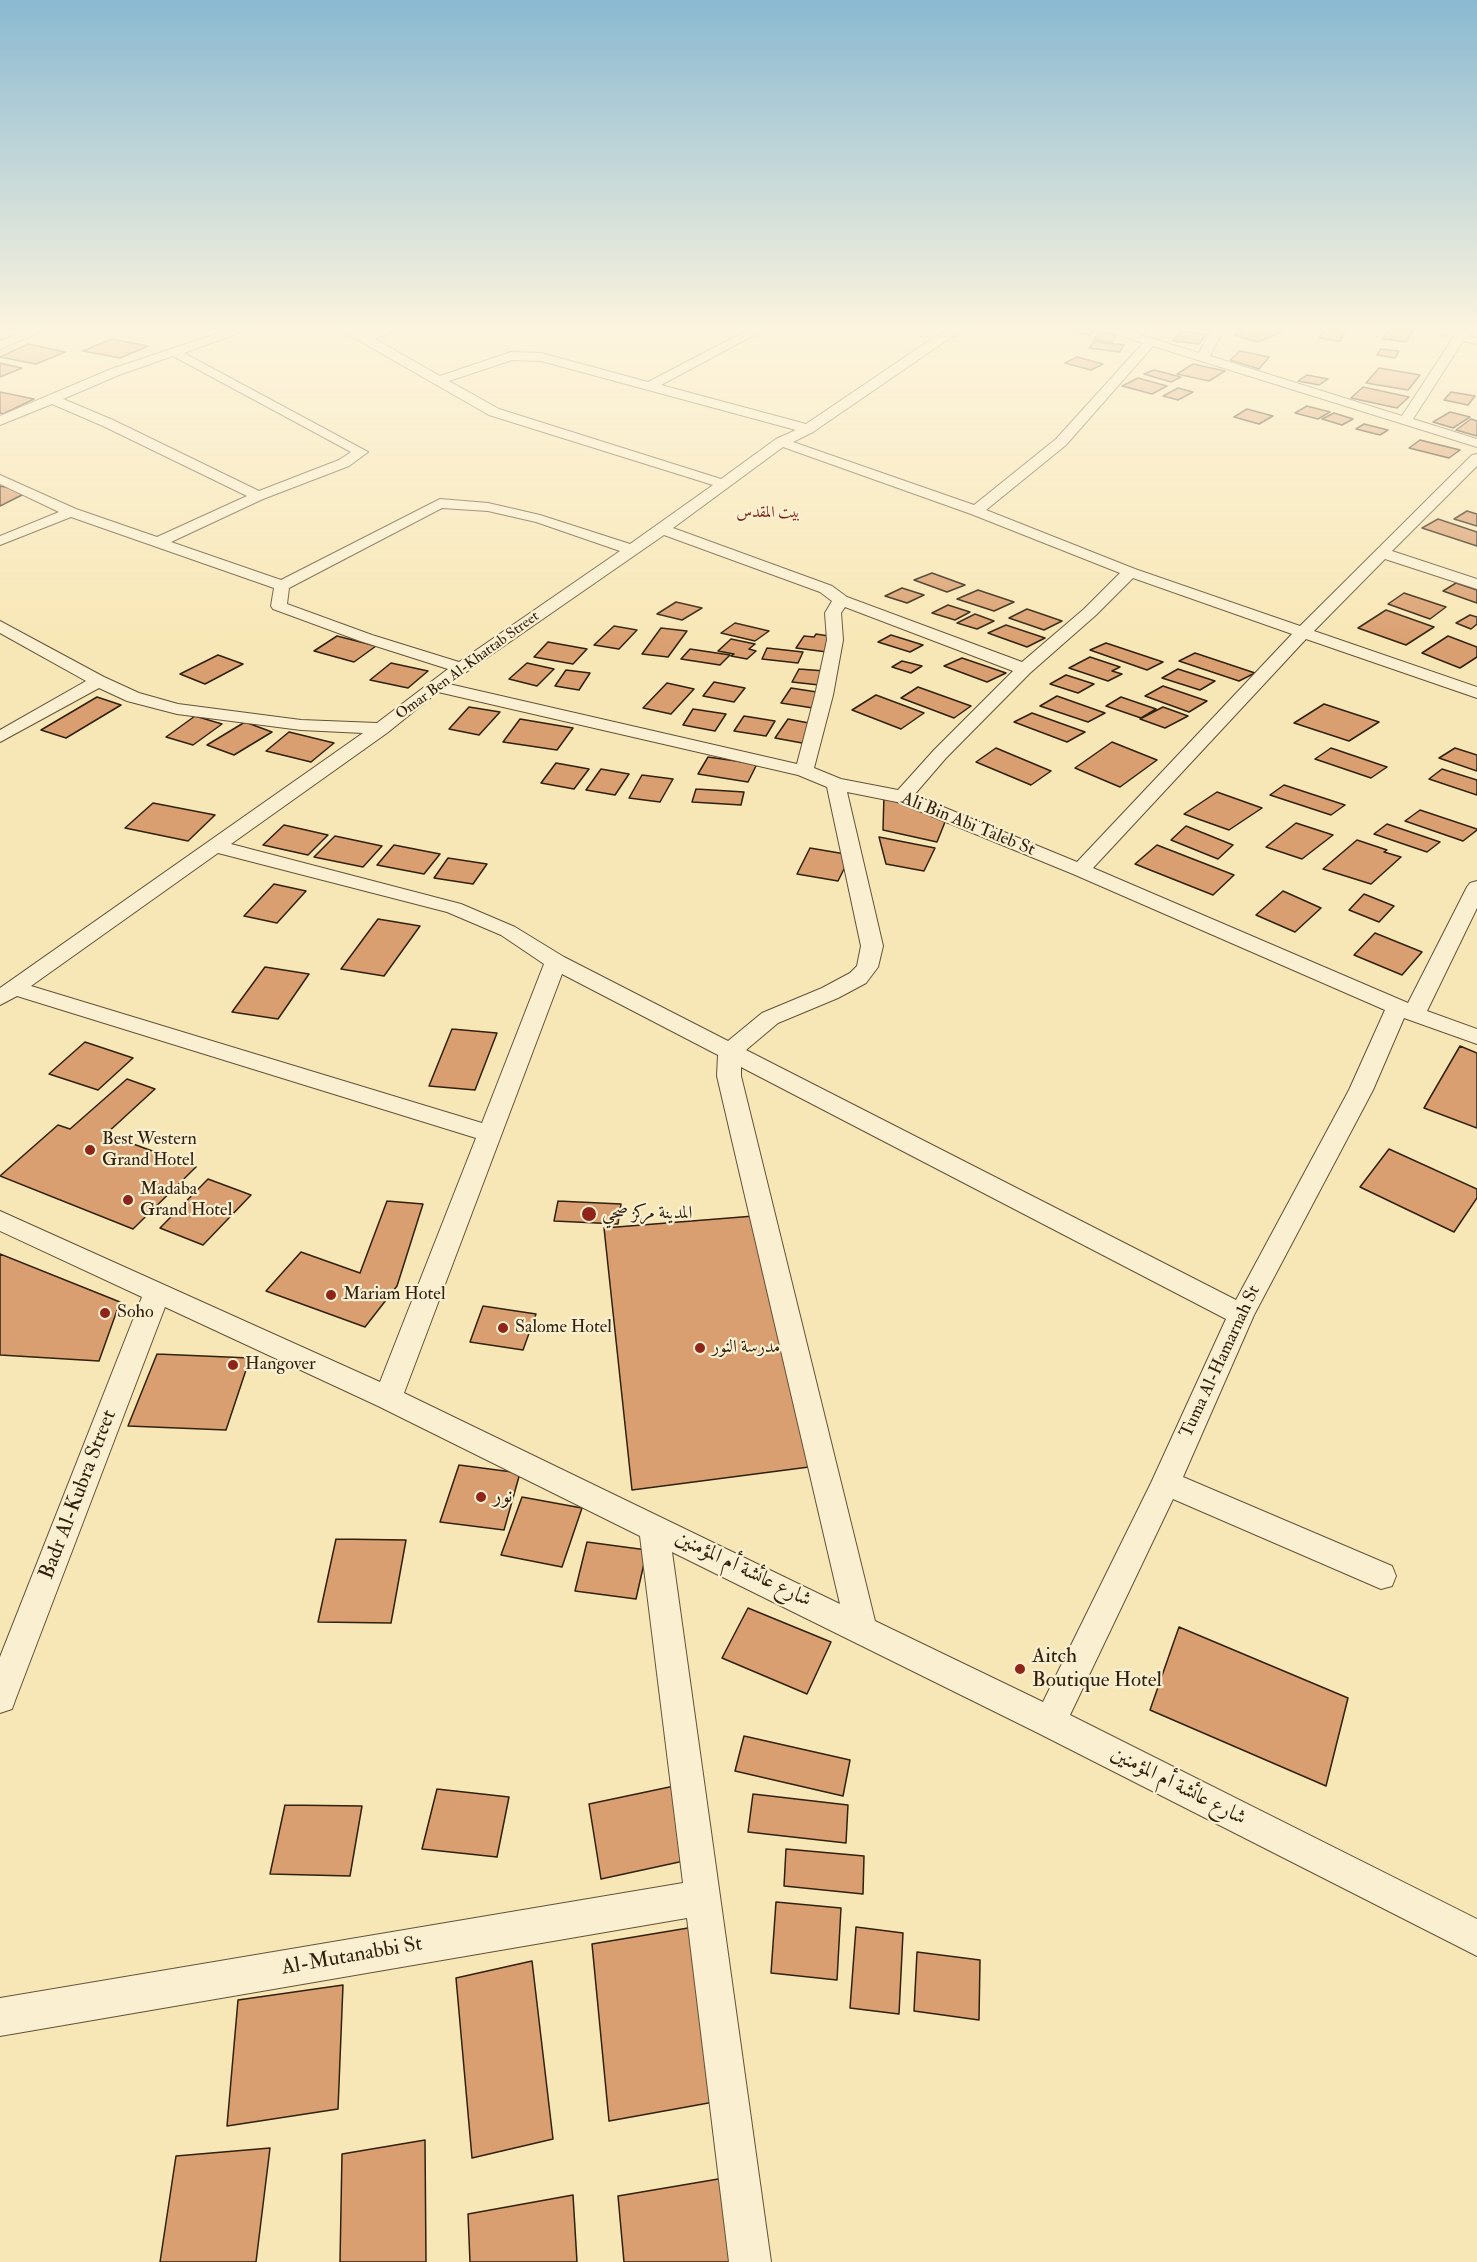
<!DOCTYPE html>
<html>
<head>
<meta charset="utf-8">
<style>
  body { margin:0 }
  canvas { display:block; background:#f8e7b6 }
</style>
</head>
<body>
<canvas width="1477" height="2262"></canvas>
<script>
const g = document.querySelector('canvas').getContext('2d');
g.lineJoin = 'round';
function paint(path, color) { g.fillStyle = color; g.fill(path, 'evenodd'); }
const shape = rows => new Path2D(rows.map(r => 'M' + r).join(''));
function stroke(path, color, width, dash) { g.strokeStyle = color; g.lineWidth = width; g.lineCap = dash ? 'butt' : 'round'; g.setLineDash(dash || []); g.stroke(path); }
function write(font, color, halo, rows, align = 'center') {
  g.font = font + ' "IM FELL Double Pica",Amiri,serif'; g.lineWidth = 4.5; g.setLineDash([]); g.textBaseline = 'middle'; g.strokeStyle = halo; g.fillStyle = color; for (const [text, x, y, turn = 0] of rows) {
    g.save(); g.translate(x, y); g.rotate((+turn || 0) * Math.PI / 180); g.textAlign = isNaN(turn) ? turn : align; if (halo) g.strokeText(text, 0, 0); g.fillText(text, 0, 0); g.restore();
  }
}
const building = shape([
  [1076,328,1081,328,1096,331,1090,335,1071,332,1076,328],
  [1251,328,1272,328,1283,331,1258,342,1234,335,1251,328],
  [1325,328,1345,331,1340,341,1319,338,1325,328],
  [1390,328,1413,331,1406,342,1383,339,1390,328],
  [1181,331,1206,334,1199,344,1173,341,1181,331],
  [1098,332,1116,334,1112,342,1094,340,1098,332],
  [111,339,148,346,120,358,83,351,111,339],
  [1094,342,1124,345,1120,352,1089,348,1094,342],
  [28,344,65,352,36,364,0,357,28,344],
  [1381,349,1399,351,1395,358,1377,355,1381,349],
  [1240,351,1269,357,1259,369,1230,360,1240,351],
  [1077,357,1103,364,1091,370,1065,363,1077,357],
  [0,363,22,368,0,377,0,363],
  [1193,364,1225,371,1209,381,1177,374,1193,364],
  [1379,368,1420,375,1408,390,1366,383,1379,368],
  [1154,370,1181,377,1171,382,1144,374,1154,370],
  [1307,375,1328,379,1319,385,1298,381,1307,375],
  [1138,378,1167,386,1152,394,1122,386,1138,378],
  [1363,387,1409,397,1397,408,1351,398,1363,387],
  [1178,388,1193,392,1178,400,1163,396,1178,388],
  [0,392,34,399,3,414,0,413,0,392],
  [1451,392,1475,396,1468,405,1444,400,1451,392],
  [1307,406,1330,412,1318,419,1295,413,1307,406],
  [1247,409,1273,416,1259,424,1234,417,1247,409],
  [1450,412,1470,417,1453,428,1433,422,1450,412],
  [1334,413,1353,419,1342,425,1322,419,1334,413],
  [1471,419,1477,421,1477,436,1456,430,1471,419],
  [1364,424,1388,430,1380,435,1356,429,1364,424],
  [1420,440,1460,450,1449,458,1409,448,1420,440],
  [0,486,28,492,0,506,0,486],
  [1467,511,1477,514,1477,526,1454,519,1467,511],
  [1438,519,1477,532,1477,546,1422,528,1438,519],
  [932,573,965,585,947,592,914,580,932,573],
  [1456,583,1477,590,1477,603,1443,591,1456,583],
  [902,588,924,595,907,603,885,596,902,588],
  [978,590,1014,602,994,611,957,599,978,590],
  [1404,593,1446,607,1430,619,1388,604,1404,593],
  [676,602,702,608,682,620,657,614,676,602],
  [948,605,970,612,955,620,932,613,948,605],
  [1027,609,1062,621,1044,630,1009,618,1027,609],
  [1386,610,1434,627,1406,645,1358,628,1386,610],
  [975,614,994,621,977,629,957,623,975,614],
  [1470,615,1477,617,1477,624,1471,629,1456,623,1470,615],
  [735,623,769,631,755,641,721,633,735,623],
  [1006,625,1045,638,1027,647,988,633,1006,625],
  [614,626,637,630,619,649,594,645,614,626],
  [661,628,687,631,668,657,642,654,661,628],
  [816,634,835,637,827,652,796,648,804,636,814,637,816,634],
  [891,635,923,645,910,652,878,642,891,635],
  [337,636,376,646,354,662,314,651,337,636],
  [1448,636,1477,647,1477,657,1460,668,1422,653,1448,636],
  [731,639,755,644,749,649,756,651,747,659,731,656,734,654,718,651,731,639],
  [548,642,587,649,573,664,534,657,548,642],
  [1106,643,1163,662,1147,670,1090,650,1106,643],
  [767,648,803,652,798,663,762,659,767,648],
  [690,649,730,655,720,665,681,659,690,649],
  [1195,653,1255,673,1239,681,1179,661,1195,653],
  [218,655,243,664,205,684,180,674,218,655],
  [1090,657,1120,667,1112,671,1122,674,1108,681,1069,668,1090,657],
  [962,658,1006,673,987,682,944,666,962,658],
  [902,661,922,666,911,673,892,667,902,661],
  [391,663,428,671,408,688,370,680,391,663],
  [527,663,554,669,537,686,509,679,527,663],
  [799,669,825,671,819,685,792,682,799,669],
  [1178,669,1215,681,1200,690,1162,678,1178,669],
  [566,670,590,673,579,690,555,686,566,670],
  [1066,675,1094,684,1078,693,1050,684,1066,675],
  [714,682,745,688,734,702,703,696,714,682],
  [667,683,694,689,671,714,643,708,667,683],
  [1163,686,1207,701,1189,712,1145,696,1163,686],
  [918,687,971,706,954,718,901,698,918,687],
  [791,688,823,693,813,708,781,703,791,688],
  [876,695,924,713,901,729,852,710,876,695],
  [1057,696,1105,713,1088,722,1040,706,1057,696],
  [97,697,121,705,66,738,41,730,97,697],
  [1121,697,1156,709,1141,718,1106,706,1121,697],
  [1324,704,1379,722,1349,741,1294,723,1324,704],
  [469,707,500,712,479,735,449,729,469,707],
  [1163,707,1188,716,1165,728,1140,719,1163,707],
  [693,709,726,714,715,731,683,725,693,709],
  [1032,713,1085,732,1067,742,1014,722,1032,713],
  [195,716,222,724,193,745,166,737,195,716],
  [744,716,775,721,766,736,734,731,744,716],
  [520,719,573,728,557,750,503,742,520,719],
  [788,719,814,724,802,743,775,738,788,719],
  [245,722,272,732,234,755,207,745,245,722],
  [289,732,334,743,311,762,266,751,289,732],
  [1112,742,1157,760,1120,787,1075,768,1112,742],
  [996,748,1051,771,1031,785,976,762,996,748],
  [1331,748,1387,767,1371,778,1315,759,1331,748],
  [1455,748,1477,755,1477,771,1439,758,1455,748],
  [708,757,757,764,748,782,698,774,708,757],
  [556,763,589,769,574,789,541,783,556,763],
  [601,769,629,774,615,795,586,790,601,769],
  [1442,769,1477,780,1477,795,1429,779,1442,769],
  [642,775,673,779,660,802,629,798,642,775],
  [1284,785,1345,805,1331,815,1270,795,1284,785],
  [696,789,744,792,741,805,692,802,696,789],
  [1217,792,1262,808,1229,830,1184,814,1217,792],
  [884,794,947,817,937,842,883,830,884,794],
  [153,803,215,815,188,841,125,828,153,803],
  [1420,810,1477,829,1477,830,1463,841,1405,821,1420,810],
  [1296,823,1333,835,1302,859,1266,847,1296,823],
  [1387,824,1440,842,1427,852,1374,834,1387,824],
  [284,825,328,835,308,855,263,845,284,825],
  [1186,826,1233,845,1218,859,1171,840,1186,826],
  [335,836,382,846,363,867,314,857,335,836],
  [879,837,935,848,924,871,886,864,879,837],
  [1357,840,1387,850,1384,852,1401,857,1371,884,1323,869,1357,840],
  [394,845,440,854,424,874,377,865,394,845],
  [1157,845,1234,875,1213,895,1135,864,1157,845],
  [810,848,851,855,838,881,797,874,810,848],
  [448,858,487,864,473,884,434,878,448,858],
  [274,884,306,891,277,923,244,916,274,884],
  [1283,891,1321,908,1295,932,1256,915,1283,891],
  [1364,894,1394,906,1379,922,1349,910,1364,894],
  [378,919,420,926,384,976,341,969,378,919],
  [1375,933,1422,952,1402,975,1354,955,1375,933],
  [265,967,309,974,278,1019,232,1012,265,967],
  [452,1029,497,1033,475,1090,429,1086,452,1029],
  [85,1042,133,1058,98,1090,49,1074,85,1042],
  [1460,1046,1477,1053,1477,1128,1424,1108,1460,1046],
  [127,1079,155,1089,106,1134,196,1167,133,1229,0,1176,58,1125,70,1129,127,1079],
  [1389,1149,1477,1189,1477,1198,1454,1232,1360,1187,1389,1149],
  [208,1179,251,1195,203,1245,160,1228,208,1179],
  [387,1201,423,1204,397,1286,365,1327,266,1291,301,1252,360,1273,387,1201],
  [558,1201,621,1204,618,1224,554,1221,558,1201],
  [754,1216,809,1467,632,1490,604,1228,754,1216],
  [0,1254,120,1302,99,1361,0,1355,0,1254],
  [483,1306,536,1314,523,1350,470,1342,483,1306],
  [157,1354,250,1358,226,1430,128,1426,157,1354],
  [459,1465,520,1473,504,1530,440,1522,459,1465],
  [522,1497,582,1508,562,1567,501,1555,522,1497],
  [336,1539,406,1540,391,1623,318,1622,336,1539],
  [587,1542,647,1550,636,1599,575,1591,587,1542],
  [748,1608,831,1642,807,1694,722,1658,748,1608],
  [1179,1627,1348,1698,1326,1786,1150,1710,1179,1627],
  [744,1736,850,1760,843,1796,735,1771,744,1736],
  [679,1785,693,1859,601,1879,589,1804,679,1785],
  [437,1789,509,1797,497,1857,422,1849,437,1789],
  [753,1794,848,1805,846,1843,748,1832,753,1794],
  [285,1805,362,1806,350,1876,270,1874,285,1805],
  [786,1849,864,1856,863,1894,784,1886,786,1849],
  [776,1902,841,1908,837,1980,771,1973,776,1902],
  [700,1926,725,2100,609,2121,592,1944,700,1926],
  [856,1927,903,1933,899,2014,850,2008,856,1927],
  [917,1952,980,1960,979,2020,914,2011,917,1952],
  [532,1961,553,2139,472,2158,456,1978,532,1961],
  [343,1985,338,2109,227,2126,238,2000,343,1985],
  [425,2140,426,2262,340,2262,342,2154,425,2140],
  [270,2148,256,2262,160,2262,176,2156,270,2148],
  [730,2177,741,2262,624,2262,618,2196,730,2177],
  [573,2195,577,2262,470,2262,468,2214,573,2195]
]);
paint(building, '#da9f70');
stroke(building, '#30210f', 1.5);
const street = shape([
  [33,328,50,328,0,349,0,341,33,328],
  [234,328,252,328,184,353,368,452,349,466,263,499,171,542,281,580,440,499,488,503,540,515,630,544,713,485,489,415,337,328,353,328,366,334,382,328,399,328,375,339,440,376,511,352,541,353,648,382,752,328,767,328,661,385,806,424,936,336,953,328,968,328,944,342,813,432,793,442,974,505,1056,439,1143,343,1100,328,1118,328,1199,353,1212,328,1224,328,1210,356,1402,416,1453,338,1425,328,1444,328,1457,332,1460,328,1472,328,1467,335,1477,338,1477,344,1463,341,1413,419,1477,439,1477,447,1153,346,1066,445,986,510,1135,569,1300,626,1472,455,1477,454,1477,466,1392,551,1477,579,1477,589,1385,559,1314,631,1477,687,1477,698,1306,639,1093,868,1408,1003,1467,887,1470,883,1477,881,1477,908,1427,1011,1477,1029,1477,1044,1404,1018,1373,1090,1254,1315,1183,1477,1392,1566,1396,1576,1392,1586,1381,1589,1173,1499,1070,1715,1477,1919,1477,1956,1038,1733,672,1552,771,2262,729,2262,687,1918,0,2036,0,1998,683,1883,640,1536,378,1406,165,1307,16,1698,12,1709,0,1713,0,1657,142,1297,0,1231,0,1211,380,1382,476,1138,17,996,0,1005,0,988,363,733,301,730,177,714,127,701,99,688,0,742,0,730,86,681,0,633,0,621,104,677,139,693,178,704,301,720,377,723,448,669,360,641,273,609,271,606,274,588,71,517,0,545,0,536,59,512,0,484,0,475,76,509,157,537,247,496,103,426,52,404,0,425,0,416,111,369,234,328],
  [173,356,351,452,339,460,259,491,113,420,63,399,119,375,173,356],
  [512,360,541,361,796,430,776,439,721,479,499,409,449,381,512,360],
  [783,447,971,514,1120,573,1084,609,1022,662,847,597,832,586,673,528,783,447],
  [442,508,488,511,536,522,620,551,459,662,372,635,287,604,289,588,442,508],
  [664,535,820,592,832,601,825,613,827,640,815,695,797,764,449,684,664,535],
  [1133,578,1292,634,1077,862,914,795,946,758,1030,673,1096,615,1133,578],
  [845,607,1013,671,934,750,898,790,841,779,814,768,833,695,843,640,841,613,845,607],
  [438,692,798,775,827,787,861,946,857,966,850,973,822,988,762,1013,728,1041,564,957,515,927,461,904,231,844,387,733,438,692],
  [847,792,897,802,1073,874,1385,1010,1349,1090,1236,1300,746,1050,778,1023,838,998,866,983,878,967,883,946,847,792],
  [218,853,447,912,501,935,544,964,482,1123,31,986,218,853],
  [562,974,718,1055,717,1076,840,1604,404,1393,562,974],
  [741,1067,1226,1319,1151,1483,1043,1702,875,1621,741,1076,741,1067]
]);
stroke(street, '#625239', 2);
paint(street, '#faefd0');
const sky = g.createLinearGradient(0, 0, 0, 645);
sky.addColorStop(0, '#8ab9d1');
sky.addColorStop(0.51, '#fcf4de');
sky.addColorStop(1, '#fcf4de00');
g.fillStyle = sky;
g.fillRect(0, 0, 1477, 645);
for (const [x, y, r, color] of [
  [90,1150,6,"#8f2418"],
  [128,1200,6,"#8f2418"],
  [589,1214,8,"#8f2418"],
  [331,1295,6,"#8f2418"],
  [105,1313,6,"#8f2418"],
  [503,1328,6,"#8f2418"],
  [700,1348,6,"#8f2418"],
  [233,1365,6,"#8f2418"],
  [481,1497,6,"#8f2418"],
  [1020,1669,6,"#8f2418"]
]) { const dot = new Path2D(); dot.arc(x, y, r, 0, 2 * Math.PI); g.fillStyle = color; g.fill(dot); stroke(dot, '#faefd0', 2); }
write('15px', '#30210f', '#faefd0', [
  ["Omar Ben Al-Khattab Street",468,666,-36]
]);
write('16px', '#7a1f14', '#faefd0', [
  ["بيت المقدس",768,514]
]);
write('18px', '#30210f', '#faefd0', [
  ["Ali Bin Abi Taleb St",968,825,22],
  ["Tuma Al-Hamarnah St",1221,1362,-65]
]);
write('18px', '#30210f', '#faefd0', [
  ["Best Western",102,1140],
  ["Grand Hotel",102,1161],
  ["Madaba",140,1190],
  ["Grand Hotel",140,1211],
  ["المدينة مركز صحي",602,1214],
  ["Mariam Hotel",343,1295],
  ["Soho",117,1313],
  ["Salome Hotel",515,1328],
  ["مدرسة النور",712,1348],
  ["Hangover",245,1365]
], 'left');
write('21px', '#30210f', '#faefd0', [
  ["Badr Al-Kubra Street",79,1495,-69],
  ["شارع عائشة أم المؤمنين",743,1570,26],
  ["شارع عائشة أم المؤمنين",1178,1787,27],
  ["Al-Mutanabbi St",352,1957,-10]
]);
write('21px', '#30210f', '#faefd0', [
  ["نور",493,1497],
  ["Aitch",1032,1657],
  ["Boutique Hotel",1032,1681]
], 'left');
</script>
</body>
</html>
